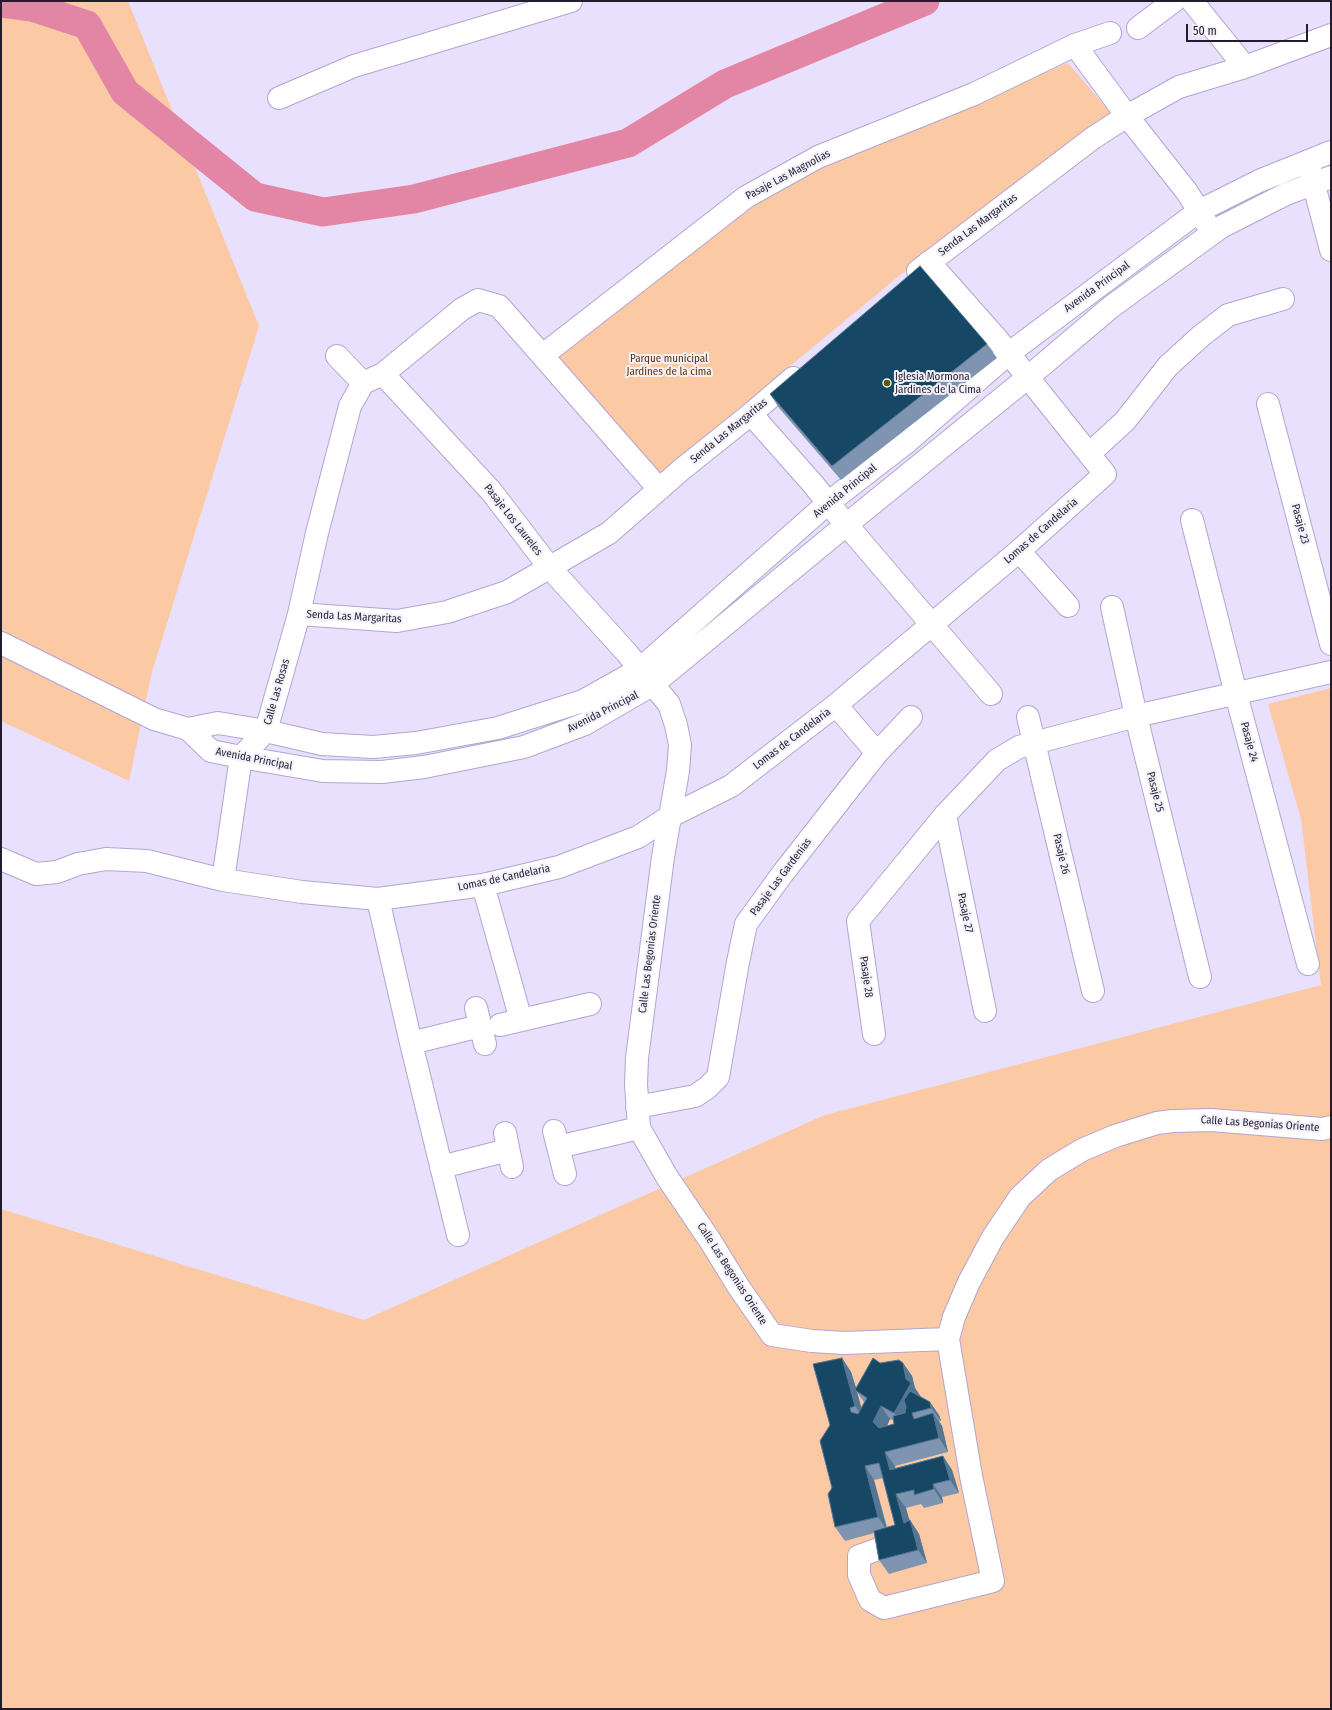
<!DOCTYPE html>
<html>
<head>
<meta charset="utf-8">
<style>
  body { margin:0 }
  #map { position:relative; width:1332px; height:1710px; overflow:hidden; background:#e8e0fc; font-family:"Fira Sans Condensed",sans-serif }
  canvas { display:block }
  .frame { position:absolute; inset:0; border:2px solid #221d2e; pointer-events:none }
  .scale { position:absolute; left:1186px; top:24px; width:122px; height:18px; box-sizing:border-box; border:2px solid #221d2e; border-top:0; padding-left:5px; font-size:12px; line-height:14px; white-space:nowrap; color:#221d2e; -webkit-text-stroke:3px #f3f1fa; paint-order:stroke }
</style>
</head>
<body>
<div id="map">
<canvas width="1332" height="1710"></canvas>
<div class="frame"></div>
<div class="scale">50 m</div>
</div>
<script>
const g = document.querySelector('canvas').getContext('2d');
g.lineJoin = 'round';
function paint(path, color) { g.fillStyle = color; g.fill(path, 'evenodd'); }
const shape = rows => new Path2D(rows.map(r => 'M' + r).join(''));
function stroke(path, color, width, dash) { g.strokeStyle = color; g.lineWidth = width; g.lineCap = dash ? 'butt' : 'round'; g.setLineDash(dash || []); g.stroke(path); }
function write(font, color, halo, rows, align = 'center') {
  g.font = font + ' "Fira Sans Condensed",sans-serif'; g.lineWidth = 4; g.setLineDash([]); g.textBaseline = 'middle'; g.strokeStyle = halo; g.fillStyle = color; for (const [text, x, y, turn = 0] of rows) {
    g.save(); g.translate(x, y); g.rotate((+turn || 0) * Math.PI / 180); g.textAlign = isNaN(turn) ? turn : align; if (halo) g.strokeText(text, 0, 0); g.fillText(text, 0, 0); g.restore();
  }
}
paint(shape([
  [1,1,128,1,259,326,152,672,129,781,1,721],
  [1068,63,1114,117,933,248,657,476,553,356,745,208,836,157],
  [1331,688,1331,1709,1,1709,1,1209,364,1320,825,1115,1321,985,1301,819,1268,704]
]), '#fbc9a4');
stroke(shape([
  [1,3,32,7,87,25,125,92,255,197,323,212,414,199,628,143,725,84,925,1]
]), '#e386a6', 29);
const minor = shape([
  [1192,1,1245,67],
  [1138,28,1174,1],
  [1075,45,1127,116,1187,192,1207,224],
  [279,98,354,66,571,1],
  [1310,170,1331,250],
  [918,271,1093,138,1127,116,1179,87,1245,67,1331,35],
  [543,355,746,197,818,157,974,94,1075,45,1110,33],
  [337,356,363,383],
  [383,374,491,491,550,568,626,652,669,704,676,725,680,745,678,771,663,857,637,1058,636,1084,639,1128,667,1177,711,1242,738,1286,772,1335,812,1341,845,1343,948,1339],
  [1268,404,1331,644],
  [751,414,813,484,828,503,991,694],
  [1089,454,1125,421,1168,366,1201,336,1228,315,1283,299],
  [1192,520,1236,694,1308,964],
  [1019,551,1068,606],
  [1112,607,1136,716,1200,977],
  [299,614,397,621,447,612,507,592,609,533,681,470,751,414,793,378],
  [1,643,154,719,188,729,211,751,241,757,323,771,382,772,424,767,524,747,585,724,652,685,846,525,1027,378,1111,307,1221,227,1286,194,1331,177],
  [836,705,877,753],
  [1028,717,1093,991],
  [188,729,218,723,266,731,322,744,373,747,416,743,498,728,583,701,640,669,828,503,907,442,1008,354,1199,211,1259,181,1331,152],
  [945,815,985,1011],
  [1,859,36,874,57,872,78,864,106,859,147,861,223,880,302,892,378,899,483,885,559,867,638,837,669,817,731,786,836,705,1019,551,1105,474,998,340,929,262],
  [223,880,241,757,266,731,299,614,317,533,350,406,363,383,383,374,462,309,478,300,499,306,659,489],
  [483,885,521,1020],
  [378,899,411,1043,458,1235],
  [476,1008,485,1044],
  [500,1025,590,1004],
  [874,1034,858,921,945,815,997,760,1019,747,1034,743,1136,716,1331,672],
  [411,1043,480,1026],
  [637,1107,695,1096,707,1088,718,1077,738,962,746,924,783,873,877,753,911,717],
  [554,1131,565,1174],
  [505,1133,512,1167],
  [558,1147,639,1128],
  [441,1167,508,1150],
  [876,1550,859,1556,859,1575,870,1600,884,1608,993,1581,971,1476,948,1339,954,1317,969,1282,993,1237,1020,1197,1049,1170,1082,1150,1115,1136,1157,1123,1173,1121,1211,1120,1322,1129,1331,1127]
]);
stroke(minor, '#b2a5d2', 24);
stroke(minor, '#fff', 22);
paint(shape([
  [987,344,997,358,841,480,779,408,770,394],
  [842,1358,851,1372,856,1388,880,1363,903,1363,912,1376,915,1388,920,1396,939,1415,941,1421,939,1421,942,1426,948,1452,895,1466,895,1468,943,1456,952,1470,959,1493,942,1497,943,1503,924,1508,921,1504,906,1508,909,1521,910,1520,919,1534,927,1563,889,1574,879,1560,874,1533,845,1541,835,1527,832,1488,830,1425],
  [857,1392,864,1402,861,1408],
  [890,1419,894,1421,894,1424,887,1426],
  [883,1478,895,1525,887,1527,874,1480]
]), '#7f94b0');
paint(shape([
  [842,1358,851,1372,857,1391,855,1390,857,1392,865,1420,855,1406],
  [903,1363,912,1376,915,1388,921,1397,904,1426,894,1413,906,1379],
  [930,1402,939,1415,941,1421,931,1408],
  [881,1406,890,1419,882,1436,873,1422],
  [933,1413,942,1426,948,1452,939,1438],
  [885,1452,895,1466,899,1483,890,1470],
  [943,1456,952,1470,959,1493,950,1480],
  [865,1466,874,1480,887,1530,878,1517],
  [933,1484,942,1497,943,1503,934,1489],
  [896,1494,906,1508,914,1536,904,1523],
  [910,1520,919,1534,927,1563,918,1550]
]), '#557692');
const building = shape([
  [920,266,987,344,832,466,770,394,920,266],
  [842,1358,855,1406,850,1408,851,1412,858,1414,867,1398,855,1390,873,1358,880,1363,899,1360,903,1363,906,1379,911,1383,894,1413,881,1406,873,1422,879,1428,894,1424,893,1416,905,1413,906,1407,904,1400,910,1391,930,1402,931,1408,912,1413,914,1419,933,1413,939,1438,885,1452,890,1470,943,1456,950,1480,933,1484,934,1489,914,1495,914,1490,896,1494,904,1523,910,1520,918,1550,879,1560,874,1531,895,1525,879,1463,865,1466,878,1517,835,1527,828,1494,832,1488,820,1441,830,1425,813,1364,842,1358]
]);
paint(building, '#164865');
stroke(building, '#557692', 1);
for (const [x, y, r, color] of [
  [887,383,4,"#525e00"]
]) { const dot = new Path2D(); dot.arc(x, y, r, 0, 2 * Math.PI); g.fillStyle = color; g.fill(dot); stroke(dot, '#f3f1fa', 1.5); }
write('11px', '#221d2e', '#f3f1fa', [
  ["Pasaje Las Magnolias",788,175,-28],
  ["Senda Las Margaritas",978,225,-37],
  ["Avenida Principal",1097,287,-36],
  ["Senda Las Margaritas",729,431,-39],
  ["Avenida Principal",845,491,-39],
  ["Pasaje Los Laureles",513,520,52],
  ["Pasaje 23",1300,524,75],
  ["Lomas de Candelaria",1041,531,-41],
  ["Senda Las Margaritas",354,617,3],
  ["Calle Las Rosas",277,692,-74],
  ["Avenida Principal",603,712,-27],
  ["Lomas de Candelaria",792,739,-37],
  ["Pasaje 24",1249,742,75],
  ["Avenida Principal",254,759,11],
  ["Pasaje 25",1155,792,76],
  ["Pasaje 26",1061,854,77],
  ["Pasaje Las Gardenias",781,877,-53],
  ["Lomas de Candelaria",504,878,-12],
  ["Pasaje 27",965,913,78],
  ["Calle Las Begonias Oriente",650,954,-83],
  ["Pasaje 28",866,977,82],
  ["Calle Las Begonias Oriente",1260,1124,4],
  ["Calle Las Begonias Oriente",732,1274,57]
]);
write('11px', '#653401', '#f3f1fa', [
  ["Parque municipal",669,359],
  ["Jardines de la cima",669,372]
]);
write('11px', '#221d2e', '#f3f1fa', [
  ["Iglesia Mormona",895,377],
  ["Jardines de la Cima",895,390]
], 'left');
</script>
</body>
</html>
